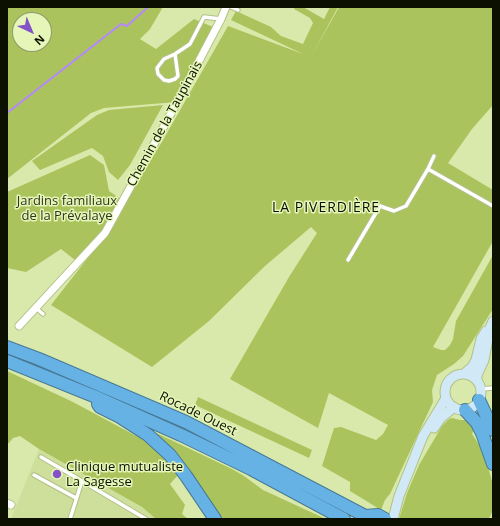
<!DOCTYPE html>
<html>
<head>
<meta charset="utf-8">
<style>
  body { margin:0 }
  #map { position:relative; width:500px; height:526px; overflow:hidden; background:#d8e9ab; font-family:"Open Sans",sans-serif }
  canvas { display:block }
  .frame { position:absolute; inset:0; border:8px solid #0b1000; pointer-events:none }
  .north { position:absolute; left:12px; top:12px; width:40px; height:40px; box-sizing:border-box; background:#e5f6b8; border:1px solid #8e9a6e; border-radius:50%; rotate:136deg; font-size:11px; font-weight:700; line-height:16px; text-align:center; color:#0b1000 }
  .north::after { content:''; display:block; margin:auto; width:14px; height:18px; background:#8551c9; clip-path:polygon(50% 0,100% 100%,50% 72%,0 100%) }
</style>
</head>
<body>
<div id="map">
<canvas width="500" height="526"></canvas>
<div class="frame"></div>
<div class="north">N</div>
</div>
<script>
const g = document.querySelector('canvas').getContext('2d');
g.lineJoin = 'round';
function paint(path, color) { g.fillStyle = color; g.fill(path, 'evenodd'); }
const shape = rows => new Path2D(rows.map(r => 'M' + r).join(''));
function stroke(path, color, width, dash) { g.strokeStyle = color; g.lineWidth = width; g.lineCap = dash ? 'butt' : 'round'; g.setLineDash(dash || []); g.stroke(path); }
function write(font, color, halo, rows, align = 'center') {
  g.font = font + ' "Open Sans",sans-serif'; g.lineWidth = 3; g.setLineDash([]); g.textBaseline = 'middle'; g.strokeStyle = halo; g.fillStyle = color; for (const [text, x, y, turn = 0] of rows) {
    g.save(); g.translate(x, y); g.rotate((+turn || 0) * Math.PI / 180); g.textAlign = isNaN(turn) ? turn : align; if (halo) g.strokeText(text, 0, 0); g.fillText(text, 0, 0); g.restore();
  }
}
paint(shape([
  [39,449,142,507,156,519,11,519]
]), '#cddf9a');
paint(shape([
  [7,7,163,7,150,29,140,39,156,49,194,19,213,27,176,102,104,108,91,113,7,179],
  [20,20,44,20,44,44,20,44],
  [295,7,303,7,324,19,330,7,338,7,311,57,339,7,493,7,493,105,472,129,448,163,493,190,493,241,433,347,441,350,445,350,450,345,453,339,456,321,493,255,493,309,463,356,454,364,437,375,432,390,433,402,390,494,385,500,381,510,350,491,350,482,322,466,334,428,341,427,376,440,383,434,388,425,329,393,318,428,230,379,289,277,317,233,311,227,265,266,209,321,152,367,51,305,105,236,163,140,228,26,303,54,231,20,236,11,271,27,281,36,303,44,313,23,310,18,294,9],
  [163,105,130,165,118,180,109,172,103,156,92,148,40,170,32,161,97,115,109,110],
  [90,155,104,165,109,191,122,200,102,233,75,260,61,249,26,272,7,268,7,192],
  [7,371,73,402,140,438,154,448,179,474,170,484,185,505,182,514,188,519,156,519,142,507,39,449,20,436,13,438,9,443,7,443],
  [198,397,312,450,309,458,195,405],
  [452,418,460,420,469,420,474,430,472,434,484,452,493,485,493,509,490,517,488,519,399,519,407,493,419,465,442,426,449,419],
  [150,430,232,469,244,476,263,490,326,519,220,519]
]), '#abc35c');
stroke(shape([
  [7,113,121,24,127,26,148,7]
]), '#b688fd', 2);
const lane = shape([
  [231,7,238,10],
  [175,54,178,76,175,79,169,81,164,80,158,74,157,68,164,59,175,54,190,44,204,17,221,19],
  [428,169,434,156],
  [348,260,380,206,394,211,406,206,428,169,493,206],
  [36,308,43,314],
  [481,389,493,388],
  [41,457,82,481],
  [34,475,76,498],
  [70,519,82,481,146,519]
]);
const street = shape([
  [19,326,105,233,180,97,221,19,226,7],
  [7,503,11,505]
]);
const secondary = shape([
  [464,374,472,367,476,360,481,339,486,331],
  '445 392a18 18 0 1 1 36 0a18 18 0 1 1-36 0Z',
  [477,380,477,375,484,360,490,328,493,321],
  [434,428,441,418,454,407],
  [393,519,399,496,423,436,446,398]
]);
const highway = shape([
  [7,347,39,359,186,422,371,519],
  [7,361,96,397,181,435,251,469,344,519],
  [479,400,493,430],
  [98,404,100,407,120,417,148,435,170,455,186,476,215,519],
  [465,410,477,423,482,433,493,464],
  [366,516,378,515,385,519]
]);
stroke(lane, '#b1c185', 5.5);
stroke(street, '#b1c185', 9);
stroke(secondary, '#b1c185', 11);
stroke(highway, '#477995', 14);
stroke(lane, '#fff', 3.5);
stroke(street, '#fff', 7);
stroke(secondary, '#d1e8f7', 9);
stroke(highway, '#67b2e5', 12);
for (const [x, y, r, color] of [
  [57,474,5,"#8551c9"]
]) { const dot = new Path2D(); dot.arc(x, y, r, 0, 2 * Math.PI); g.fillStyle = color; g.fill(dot); stroke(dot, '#e5f6b8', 1.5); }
write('13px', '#0b1000', '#e5f6b8', [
  ["Chemin de la Taupinais",165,124,-61],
  ["Rocade Ouest",198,414,26]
]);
write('13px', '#2f351d', '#e5f6b8', [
  ["Jardins familiaux",67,201],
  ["de la Prévalaye",67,216]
]);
write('13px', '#0b1000', '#e5f6b8', [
  ["Clinique mutualiste",66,467],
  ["La Sagesse",66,482]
], 'left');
g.letterSpacing = '1px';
write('14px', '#0b1000', '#e5f6b8', [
  ["LA PIVERDIÈRE",326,208]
]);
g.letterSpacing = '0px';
</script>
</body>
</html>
